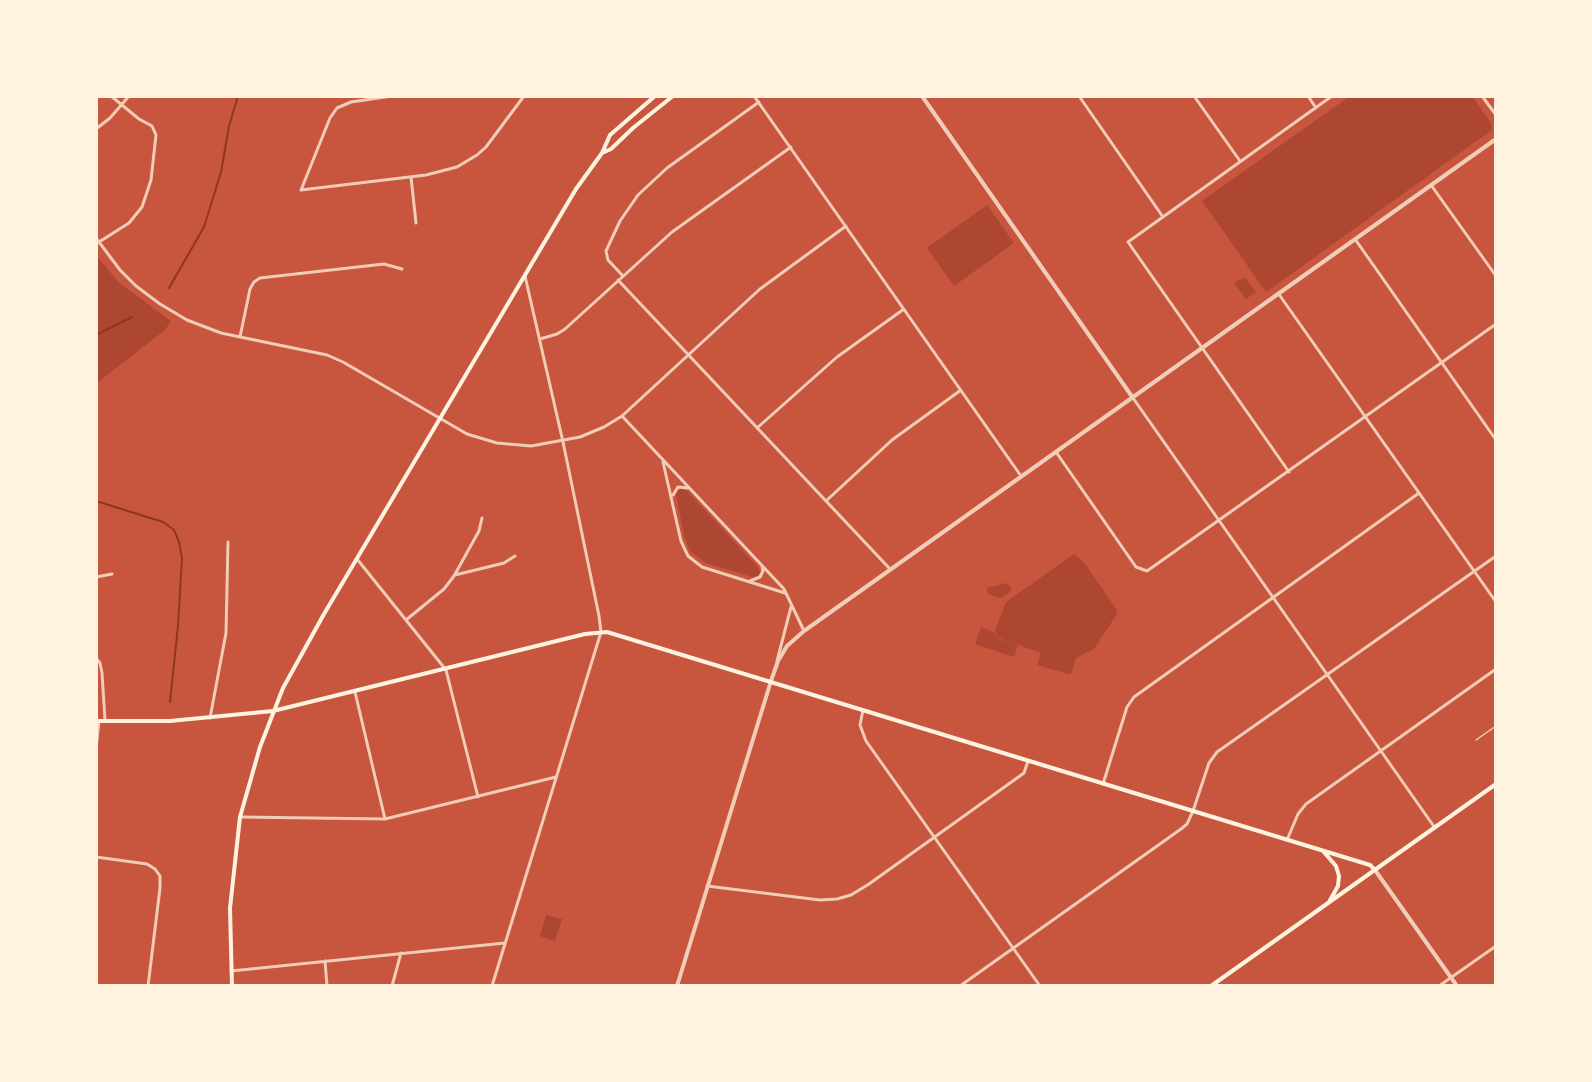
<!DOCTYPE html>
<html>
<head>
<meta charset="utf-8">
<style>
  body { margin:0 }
  #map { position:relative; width:1592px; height:1082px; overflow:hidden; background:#c8553d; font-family:"DM Sans",sans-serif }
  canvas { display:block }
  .frame { position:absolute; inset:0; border:98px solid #fff3e0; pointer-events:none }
</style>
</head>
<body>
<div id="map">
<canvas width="1592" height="1082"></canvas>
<div class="frame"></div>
</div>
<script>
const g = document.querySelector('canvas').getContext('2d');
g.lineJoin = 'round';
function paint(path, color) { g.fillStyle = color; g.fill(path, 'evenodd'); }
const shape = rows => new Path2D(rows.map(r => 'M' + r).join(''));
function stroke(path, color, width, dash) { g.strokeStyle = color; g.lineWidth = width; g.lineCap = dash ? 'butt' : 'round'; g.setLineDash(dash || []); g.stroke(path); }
paint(shape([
  [1350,96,1472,96,1491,123,1492,130,1266,292,1202,201],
  [987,205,1014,243,954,286,927,248],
  [96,255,119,283,171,321,165,330,98,382,96,392],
  [1245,277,1256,292,1246,299,1234,283],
  [680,489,686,490,758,567,760,572,758,576,752,577,706,563,690,551,685,539,676,496,677,491],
  [1074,554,1085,564,1117,610,1117,614,1094,649,1076,658,1071,674,1068,674,1037,665,1041,653,997,637,995,630,1006,602],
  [1002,583,1011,586,1010,592,1000,598,988,594,987,590,988,587,998,586],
  [981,627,994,632,997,638,1018,645,1014,657,975,644],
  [546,915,562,919,555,941,540,936]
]), '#ae4732');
stroke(shape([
  [169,288,204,227,221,172,229,126,238,96],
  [96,335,132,317],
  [96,501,163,522,174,530,179,542,182,558,178,626,170,702]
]), '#8f3625', 2);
stroke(shape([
  [1476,740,1496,726]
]), '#f1ccb7', 1.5);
stroke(shape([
  [392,96,351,102,337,108,330,118,301,190,426,175,457,167,477,155,486,147,524,96],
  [754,96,1021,476],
  [1079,96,1163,217],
  [1194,96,1240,161],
  [1308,96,1316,108],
  [1482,96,1496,115],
  [96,129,110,118,129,96],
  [411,177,416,223],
  [1431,185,1496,276],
  [96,238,120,270,136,286,160,304,187,320,221,333,327,355,343,362,467,434,497,443,531,446,580,437,604,427,622,416,760,289,846,226],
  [1355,239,1496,440],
  [99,242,129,223,142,207,151,180,156,135,152,126,139,119,111,96],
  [623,276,608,260,606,251,620,221,638,195,667,168,759,102],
  [618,280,890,569],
  [1278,293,1496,602],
  [240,337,250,289,254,282,260,278,384,264,402,269],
  [540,339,557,334,565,329,672,232,791,147],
  [1133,398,1435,828],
  [622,416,784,589,804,631],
  [757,428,837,357,904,309],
  [1056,452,1136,567,1147,571,1496,324],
  [663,462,681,541,688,556,702,567,785,593],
  [1289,472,1128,242,1332,96],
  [673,495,678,487,688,488],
  [826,501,892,440,961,390],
  [357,559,446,670,478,797],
  [455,575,504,563,515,556],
  [96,577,112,574],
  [750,581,760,577,763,571,762,566],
  [406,620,444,589,454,576,479,531,482,518],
  [96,658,100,663,102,673,105,720],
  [777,661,791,607],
  [355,692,385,819],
  [863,710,860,725,866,741,1040,986],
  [210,718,226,633,228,542],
  [96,749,99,721],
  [1103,784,1127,707,1134,697,1419,493],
  [240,817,385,819,556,777],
  [1287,840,1298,814,1306,804,1496,669],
  [96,857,147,864,155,869,160,876,160,888,148,986],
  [707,886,820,900,837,899,851,895,869,884,1024,773,1028,761],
  [325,961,327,986],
  [231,971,505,943],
  [392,986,401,953],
  [492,986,601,632,599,616,563,442,525,276],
  [960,986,1181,829,1187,824,1193,811,1209,763,1217,752,1496,556],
  [1439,986,1496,946]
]), '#f1ccb7', 3);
stroke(shape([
  [922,96,1133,398],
  [1375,870,1457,986],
  [677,986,771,681,778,661,787,646,804,631,1496,139]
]), '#f1ccb7', 4);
stroke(shape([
  [602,153,611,149,633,128,673,96],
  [96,721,170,721,273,711,585,634,607,632,1370,865,1375,870],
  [1323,851,1336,866,1339,876,1338,886,1329,902],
  [232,986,230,908,240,817,260,747,283,688,324,614,576,189,602,153,610,135,655,96],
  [1211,986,1496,784]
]), '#fff3e0', 4);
</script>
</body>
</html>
